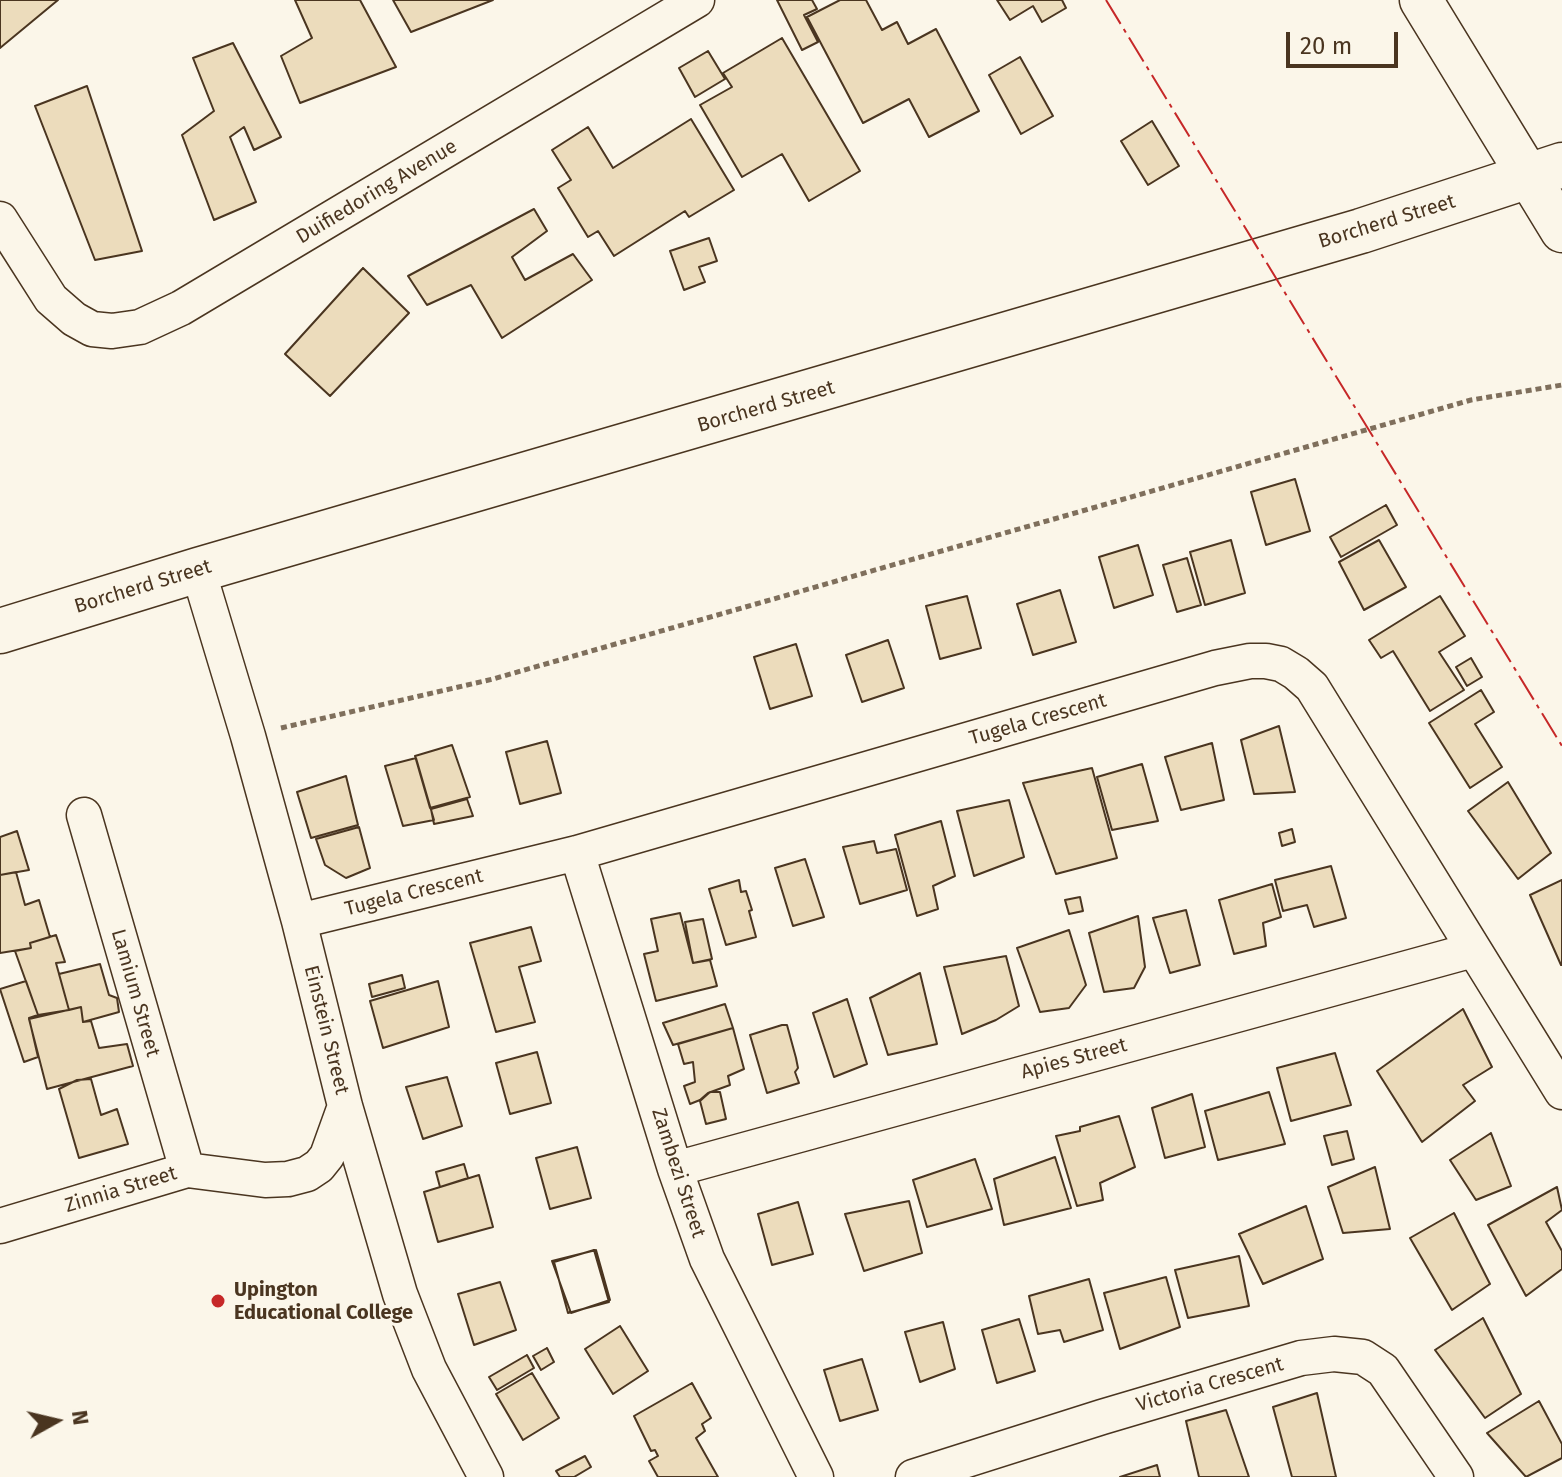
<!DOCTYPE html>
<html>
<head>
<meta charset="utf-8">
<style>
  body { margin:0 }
  #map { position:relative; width:1562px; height:1477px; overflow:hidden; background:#fbf6e9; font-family:"Fira Sans",sans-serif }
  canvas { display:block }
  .north { position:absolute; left:16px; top:1381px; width:80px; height:80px; -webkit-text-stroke:6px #fbf6e9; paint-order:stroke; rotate:82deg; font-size:22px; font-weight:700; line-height:32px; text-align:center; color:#4a3520 }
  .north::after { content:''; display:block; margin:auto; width:28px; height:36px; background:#4a3520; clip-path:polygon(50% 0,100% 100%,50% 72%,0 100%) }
  .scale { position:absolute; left:1286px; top:32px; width:112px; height:36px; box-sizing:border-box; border:4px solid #4a3520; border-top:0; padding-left:10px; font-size:24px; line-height:28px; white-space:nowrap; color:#4a3520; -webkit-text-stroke:6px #fbf6e9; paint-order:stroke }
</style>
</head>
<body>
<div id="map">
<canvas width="1562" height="1477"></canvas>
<div class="north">N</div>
<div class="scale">20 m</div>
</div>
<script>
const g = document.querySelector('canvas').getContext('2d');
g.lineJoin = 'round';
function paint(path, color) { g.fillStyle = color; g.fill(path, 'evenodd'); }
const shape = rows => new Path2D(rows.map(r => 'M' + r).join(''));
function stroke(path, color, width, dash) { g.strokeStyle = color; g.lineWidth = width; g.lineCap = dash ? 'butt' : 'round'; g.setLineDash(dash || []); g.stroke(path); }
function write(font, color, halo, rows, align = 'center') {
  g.font = font + ' "Fira Sans",sans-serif'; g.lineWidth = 6; g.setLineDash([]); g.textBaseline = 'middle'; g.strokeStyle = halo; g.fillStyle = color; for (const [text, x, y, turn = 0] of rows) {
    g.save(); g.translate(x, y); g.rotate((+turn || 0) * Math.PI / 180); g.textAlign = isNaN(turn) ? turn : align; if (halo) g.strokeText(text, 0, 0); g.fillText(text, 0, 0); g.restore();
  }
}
const building = shape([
  [0,0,58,0,0,48,0,0],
  [295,0,360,0,396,67,300,103,281,56,312,38,295,0],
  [393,0,493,0,411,32,393,0],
  [777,0,812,0,817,9,804,15,818,42,802,50,777,0],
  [840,0,866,0,882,30,897,22,908,44,936,29,979,111,929,137,909,99,863,123,807,17,840,0],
  [997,0,1062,0,1066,8,1042,22,1033,6,1010,20,997,0],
  [782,38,860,171,809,201,782,154,742,177,700,105,732,87,723,73,782,38],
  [233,43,281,137,254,150,244,127,230,137,256,202,214,220,182,135,214,111,193,58,233,43],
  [708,51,725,79,695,97,679,68,708,51],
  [1020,57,1053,116,1021,134,989,75,1020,57],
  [87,86,142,251,95,260,35,106,87,86],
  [691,119,734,190,689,217,685,211,614,256,598,231,588,237,558,188,571,180,552,150,588,127,613,168,691,119],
  [1152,121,1179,166,1148,185,1121,141,1152,121],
  [534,209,547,231,512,257,525,280,573,254,592,280,502,338,471,285,427,305,408,276,534,209],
  [709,238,717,261,699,267,705,282,684,290,670,251,709,238],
  [363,268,409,313,330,396,285,354,363,268],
  [1295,479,1310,531,1266,545,1251,492,1295,479],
  [1386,505,1397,525,1341,557,1330,537,1386,505],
  [1231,540,1245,593,1205,605,1190,552,1231,540],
  [1379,540,1406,587,1364,610,1339,562,1379,540],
  [1138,545,1153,595,1114,608,1099,557,1138,545],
  [1187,558,1201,605,1177,612,1163,565,1187,558],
  [1060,590,1076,642,1033,655,1017,604,1060,590],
  [967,596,981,648,940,659,926,606,967,596],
  [1440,596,1465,636,1439,652,1464,690,1430,711,1393,651,1381,658,1369,640,1440,596],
  [888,640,904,688,862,702,846,655,888,640],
  [796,644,812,696,770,709,754,657,796,644],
  [1471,658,1482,677,1467,686,1456,667,1471,658],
  [1481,690,1494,712,1475,724,1502,767,1470,788,1429,723,1481,690],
  [1279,726,1295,792,1254,794,1241,740,1279,726],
  [547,741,561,793,520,804,506,752,547,741],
  [1212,743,1224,800,1181,810,1165,757,1212,743],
  [452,745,470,797,430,808,415,756,452,745],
  [416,758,434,820,403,826,385,766,416,758],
  [1142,764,1158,821,1112,830,1097,777,1142,764],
  [1092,768,1117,858,1056,874,1023,783,1092,768],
  [346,776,358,825,311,838,297,792,346,776],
  [1508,782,1551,853,1518,879,1468,811,1508,782],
  [467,799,473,816,434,824,431,809,467,799],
  [1009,800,1024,857,974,876,957,811,1009,800],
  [941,821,955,876,933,886,938,909,917,916,895,835,941,821],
  [359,827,370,868,346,878,325,865,316,839,359,827],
  [1292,829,1295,842,1282,846,1279,833,1292,829],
  [17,831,29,870,0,875,0,837,17,831],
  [874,841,877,853,896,849,907,890,860,904,843,847,874,841],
  [805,859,824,917,793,926,775,868,805,859],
  [1331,866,1346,918,1314,927,1307,905,1283,911,1275,880,1331,866],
  [16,872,25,905,39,900,50,937,30,943,31,948,0,953,0,875,16,872],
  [739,880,741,892,746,891,752,910,749,911,756,937,726,945,709,889,739,880],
  [1562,880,1562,965,1561,965,1530,895,1562,880],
  [1272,884,1281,917,1263,923,1266,946,1234,954,1219,900,1272,884],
  [1080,897,1083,911,1069,914,1065,900,1080,897],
  [1186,910,1200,965,1170,973,1153,918,1186,910],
  [680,913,693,963,710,960,717,986,656,1001,644,954,658,951,651,919,680,913],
  [1138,916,1145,967,1134,988,1104,992,1089,933,1138,916],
  [703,919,712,959,693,963,685,922,703,919],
  [531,927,541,961,519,967,535,1022,496,1032,470,943,531,927],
  [1069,930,1086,985,1069,1008,1040,1012,1017,948,1069,930],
  [56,935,65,962,56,963,69,1010,38,1015,15,951,31,948,30,943,56,935],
  [1006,956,1019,1006,996,1020,962,1034,944,967,1006,956],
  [100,964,109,995,117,998,119,1012,83,1022,81,1007,69,1010,59,974,100,964],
  [920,973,937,1044,888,1055,870,998,920,973],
  [402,975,405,988,372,997,369,984,402,975],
  [26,981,38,1015,29,1018,38,1057,24,1062,0,989,26,981],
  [438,981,449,1027,383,1048,370,1001,438,981],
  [847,999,867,1064,834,1077,813,1013,847,999],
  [725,1004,733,1028,673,1045,663,1023,725,1004],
  [81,1007,83,1022,91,1021,99,1048,127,1044,133,1066,47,1089,29,1019,81,1007],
  [1463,1009,1492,1067,1463,1085,1475,1101,1422,1142,1377,1071,1463,1009],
  [782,1025,787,1025,796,1058,798,1068,795,1072,799,1083,767,1093,750,1035,782,1025],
  [733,1028,744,1069,728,1076,730,1085,708,1093,700,1100,690,1104,684,1086,695,1082,693,1062,684,1064,678,1044,733,1028],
  [537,1052,551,1103,510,1114,496,1063,537,1052],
  [1335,1053,1351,1105,1291,1121,1277,1068,1335,1053],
  [447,1077,462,1126,423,1139,406,1087,447,1077],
  [91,1079,101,1115,117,1109,128,1144,79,1158,59,1089,77,1080,91,1079],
  [710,1092,720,1092,726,1119,706,1124,700,1101,710,1092],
  [1269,1092,1285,1144,1218,1160,1205,1111,1269,1092],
  [1192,1094,1205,1147,1165,1158,1152,1108,1192,1094],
  [1119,1116,1135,1167,1100,1183,1103,1200,1077,1206,1056,1136,1080,1131,1080,1127,1119,1116],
  [1347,1131,1354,1159,1332,1165,1324,1136,1347,1131],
  [1491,1133,1511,1186,1476,1200,1450,1160,1491,1133],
  [577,1147,591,1198,550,1209,536,1158,577,1147],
  [1055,1157,1071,1208,1004,1225,994,1179,1055,1157],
  [975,1159,992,1209,927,1227,913,1180,975,1159],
  [464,1164,468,1178,440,1187,436,1172,464,1164],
  [1375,1167,1390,1229,1343,1233,1328,1187,1375,1167],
  [479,1175,493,1227,438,1242,424,1192,479,1175],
  [1557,1187,1562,1210,1546,1222,1562,1251,1562,1269,1526,1296,1488,1225,1557,1187],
  [909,1201,922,1253,864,1271,845,1214,909,1201],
  [798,1202,813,1254,772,1265,758,1214,798,1202],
  [1306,1206,1323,1259,1263,1284,1239,1234,1306,1206],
  [1454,1213,1490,1284,1452,1310,1410,1238,1454,1213],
  [594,1250,609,1302,568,1313,554,1262,594,1250],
  [596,1250,610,1300,571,1313,552,1261,596,1250],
  [1239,1256,1249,1306,1188,1318,1175,1270,1239,1256],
  [1166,1277,1180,1327,1120,1349,1104,1293,1166,1277],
  [1089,1279,1103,1330,1064,1342,1060,1330,1038,1334,1029,1296,1089,1279],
  [500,1282,516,1330,474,1345,458,1294,500,1282],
  [1483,1318,1521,1394,1485,1418,1435,1350,1483,1318],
  [1019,1319,1035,1371,997,1383,982,1330,1019,1319],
  [943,1322,955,1369,920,1382,905,1332,943,1322],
  [620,1326,648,1371,613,1394,585,1349,620,1326],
  [547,1348,554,1362,541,1370,533,1356,547,1348],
  [527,1355,534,1368,497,1390,489,1377,527,1355],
  [862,1359,878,1410,840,1421,824,1370,862,1359],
  [532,1373,559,1418,523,1440,496,1394,532,1373],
  [692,1383,711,1418,702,1424,705,1431,696,1438,718,1477,658,1477,649,1461,658,1456,655,1450,651,1451,634,1416,692,1383],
  [1317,1393,1336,1477,1292,1477,1273,1407,1317,1393],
  [1539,1401,1562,1444,1562,1458,1526,1477,1487,1433,1539,1401],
  [1226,1410,1249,1477,1199,1477,1186,1421,1226,1410],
  [585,1456,591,1467,574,1477,560,1477,556,1471,585,1456],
  [1157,1465,1160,1477,1120,1477,1157,1465]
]);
paint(building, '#ecdcbc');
stroke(building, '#4a3520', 2);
const minor = shape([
  [0,219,51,299,74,319,92,329,112,331,140,327,181,308,697,0],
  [198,570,248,736,299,921,345,1106,400,1294,429,1369,486,1477],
  [84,815,187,1170],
  [577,853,675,1169,707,1259,816,1477],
  [299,921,577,853,1215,668,1250,661,1266,661,1281,664,1296,673,1312,687,1562,1092],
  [675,1169,1473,950],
  [0,1226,187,1170,265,1180,288,1179,307,1174,319,1166,327,1156,345,1106],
  [913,1477,1102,1417,1301,1358,1334,1354,1363,1357,1383,1370,1456,1477]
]);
const tertiary = shape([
  [1421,0,1562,231]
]);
const trunk = shape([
  [0,631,198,570,1361,231,1562,165]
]);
stroke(minor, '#4a3520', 37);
stroke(tertiary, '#4a3520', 45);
stroke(trunk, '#4a3520', 47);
stroke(shape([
  [281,728,493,679,1471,400,1562,385]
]), '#7f6f5c', 5, [6, 4]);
stroke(minor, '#fbf6e9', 34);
stroke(tertiary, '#fbf6e9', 42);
stroke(trunk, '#fbf6e9', 44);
stroke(shape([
  [1106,0,1562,746]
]), '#c62828', 2, [28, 6, 4, 6]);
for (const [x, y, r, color] of [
  [218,1301,8,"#c62828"]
]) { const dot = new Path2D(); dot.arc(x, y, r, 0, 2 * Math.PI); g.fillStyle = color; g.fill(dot); stroke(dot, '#fbf6e9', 3); }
write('20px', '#4a3520', '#fbf6e9', [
  ["Duifiedoring Avenue",377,192,-31],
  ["Borcherd Street",1387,222,-17],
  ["Borcherd Street",766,407,-16],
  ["Borcherd Street",143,587,-17],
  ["Tugela Crescent",1038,720,-16],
  ["Tugela Crescent",414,893,-14],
  ["Lamium Street",135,993,74],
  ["Einstein Street",326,1030,76],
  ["Apies Street",1074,1059,-15],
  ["Zambezi Street",678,1173,72],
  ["Zinnia Street",121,1190,-17],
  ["Victoria Crescent",1210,1385,-16]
]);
write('bold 20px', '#4a3520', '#fbf6e9', [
  ["Upington",234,1290],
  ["Educational College",234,1313]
], 'left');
</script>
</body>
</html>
